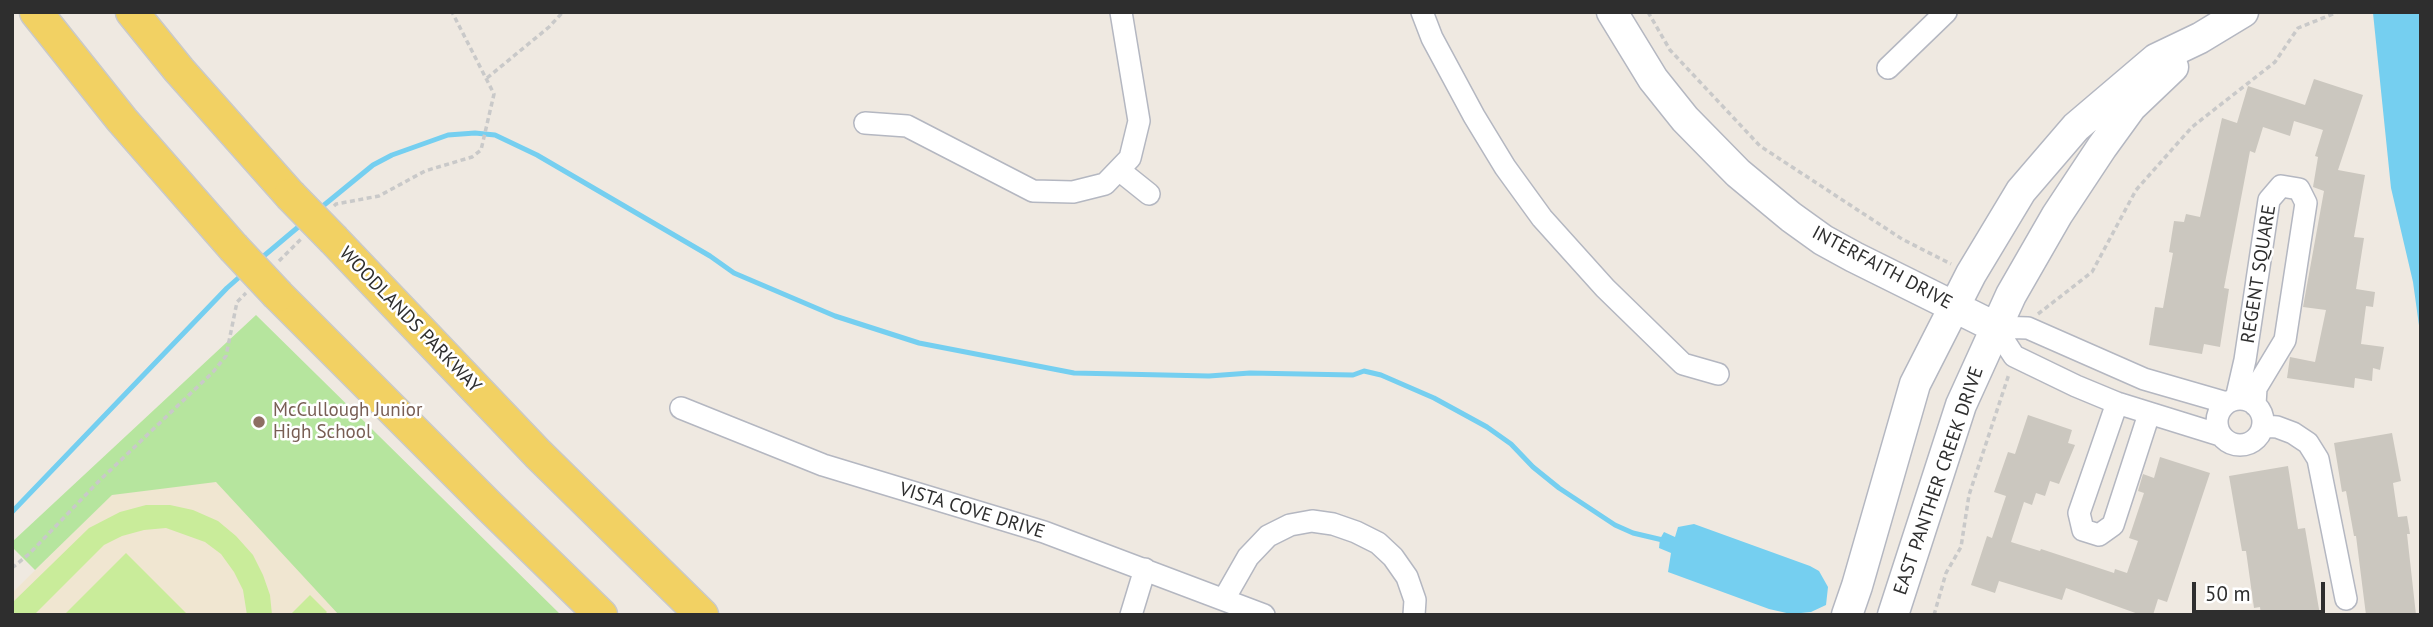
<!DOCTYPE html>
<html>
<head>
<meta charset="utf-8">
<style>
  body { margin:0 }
  #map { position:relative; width:2433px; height:627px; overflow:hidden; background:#efe9e1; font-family:"PT Sans",sans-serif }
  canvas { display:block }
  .frame { position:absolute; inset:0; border:14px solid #2e2e2e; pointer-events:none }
  .scale { position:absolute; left:2192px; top:582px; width:133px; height:32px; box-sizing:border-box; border:4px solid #2e2e2e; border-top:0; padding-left:9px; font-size:21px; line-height:24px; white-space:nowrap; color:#2e2e2e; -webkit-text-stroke:5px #fff; paint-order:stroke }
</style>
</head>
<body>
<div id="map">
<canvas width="2433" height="627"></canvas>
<div class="frame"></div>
<div class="scale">50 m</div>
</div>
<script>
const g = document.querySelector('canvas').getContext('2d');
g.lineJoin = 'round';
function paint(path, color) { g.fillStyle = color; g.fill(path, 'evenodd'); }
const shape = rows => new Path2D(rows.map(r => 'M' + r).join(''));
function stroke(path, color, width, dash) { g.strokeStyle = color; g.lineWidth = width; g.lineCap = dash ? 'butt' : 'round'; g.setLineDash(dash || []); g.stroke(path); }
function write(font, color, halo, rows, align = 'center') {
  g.font = font + ' "PT Sans",sans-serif'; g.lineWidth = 5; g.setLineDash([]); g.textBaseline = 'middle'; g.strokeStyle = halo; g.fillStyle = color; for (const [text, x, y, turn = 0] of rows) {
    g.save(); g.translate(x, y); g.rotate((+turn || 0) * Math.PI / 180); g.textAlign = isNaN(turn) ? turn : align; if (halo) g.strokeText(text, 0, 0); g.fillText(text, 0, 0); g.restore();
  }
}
paint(shape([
  [258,350,530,615,12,615,12,593]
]), '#f0e6d1');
paint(shape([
  [256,315,561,615,339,615,216,482,112,495,35,570,12,547,12,542]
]), '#b6e59e');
paint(shape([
  [146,505,170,505,193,510,218,521,236,536,253,555,263,575,270,595,272,615,247,615,243,590,234,572,221,554,205,542,166,528,144,530,122,536,104,545,34,615,12,615,12,603,89,528,120,512],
  [126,553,188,615,64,615],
  [310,595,327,612,324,615,290,615]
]), '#c9ec9a');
paint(shape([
  [2421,12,2421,340,2413,282,2391,188,2373,13],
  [1694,524,1810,566,1819,571,1828,587,1826,605,1811,612,1791,614,1769,609,1668,572,1671,553,1659,548,1660,539,1664,532,1675,537,1678,527]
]), '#75cff0');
stroke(shape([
  [318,210,373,165,392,155,448,135,475,133,495,135,537,155,710,256,734,273,835,316,919,343,1074,373,1209,376,1250,373,1353,375,1364,371,1381,375,1434,398,1487,427,1511,444,1533,467,1559,488,1615,525,1633,533,1667,541],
  [259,260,303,223],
  [12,512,227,288,244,273]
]), '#75cff0', 5);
paint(shape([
  [2314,79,2363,95,2338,170,2365,175,2354,237,2364,238,2356,289,2375,292,2373,307,2366,306,2361,344,2384,347,2380,370,2373,368,2372,381,2355,378,2354,388,2287,378,2290,357,2315,362,2326,310,2303,307,2324,191,2313,187,2318,157,2315,156,2323,130,2294,121,2290,136,2263,127,2255,153,2250,151,2224,288,2229,289,2220,347,2204,344,2202,354,2149,345,2155,307,2163,308,2173,253,2169,252,2174,221,2184,222,2186,214,2200,217,2222,118,2237,123,2248,86,2305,105],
  [2028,415,2072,430,2068,443,2075,445,2059,484,2050,481,2045,496,2036,493,2032,505,2024,502,2011,542,2040,551,2041,549,2114,573,2115,569,2127,573,2138,541,2129,538,2144,493,2138,491,2143,474,2154,478,2160,457,2210,473,2167,602,2158,599,2153,615,2141,615,2066,588,2062,600,1999,581,1995,593,1971,585,1987,536,1992,538,2006,496,1994,492,2008,452,2015,454],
  [2392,433,2401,481,2393,483,2398,517,2407,516,2410,534,2407,534,2416,615,2366,615,2356,536,2354,536,2346,491,2342,492,2334,443],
  [2288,466,2298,529,2305,528,2320,615,2261,615,2260,607,2254,608,2246,551,2242,551,2229,476]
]), '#cbc7bf');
const street = shape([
  [1422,12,1432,38,1474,116,1505,167,1542,218,1605,288,1683,364,1718,374],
  [1888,68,1946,12],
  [865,123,907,126,1033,191,1073,192,1105,184,1130,158,1139,121,1121,12],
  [1119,170,1149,194],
  [1995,327,2014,356,2076,386,2117,403,2220,435],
  [1995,327,2028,328,2144,379,2227,403],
  '2217 422a23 23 0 1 1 46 0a23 23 0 1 1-46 0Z',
  [2236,399,2245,360,2269,200,2281,186,2299,189,2306,203,2285,340,2256,388,2255,405],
  [2117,403,2079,513,2083,530,2099,535,2113,525,2149,414],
  [681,408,823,465,1044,532,1264,615],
  [2263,426,2277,427,2293,433,2308,443,2318,459,2346,599],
  [1224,599,1248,557,1268,536,1290,525,1312,521,1333,524,1356,532,1378,543,1393,557,1407,577,1415,600,1414,615],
  [1131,615,1145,569]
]);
const secondary = shape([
  [1612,12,1653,79,1685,119,1738,173,1791,217,1823,240,1854,257,1995,327],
  [1847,615,1857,586,1915,384,1971,274,2021,191,2076,127,2156,59,2200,38,2243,12],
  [1893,615,1961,405,2011,295,2057,215,2102,147,2131,107,2173,67]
]);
const primary = shape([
  [36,12,122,120,233,247],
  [132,12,179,70,290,195],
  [334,240,538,454,702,615],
  [278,295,489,506,601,615]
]);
stroke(street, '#b4b7c1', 24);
stroke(secondary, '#b4b7c1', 33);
stroke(primary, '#c9c9c9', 35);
stroke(shape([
  [1648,12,1670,50,1760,146,1902,239,1951,264],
  [487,78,549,27,563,12],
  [334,206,336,204,379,196,425,171,472,157,481,150,494,94,452,12],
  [279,261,301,239],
  [2038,314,2092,272,2136,190,2192,127,2275,62,2298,28,2338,12],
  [12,568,29,554,99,481,213,372,226,356,237,302,246,293],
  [1934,615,1946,573,1961,547,1969,495,2009,374]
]), '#c9c9c9', 3.5, [5, 3.5]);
stroke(street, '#fff', 21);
stroke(secondary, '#fff', 30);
stroke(primary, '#f2d163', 32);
const primaryBridge = shape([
  [290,195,334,240],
  [233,247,278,295]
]);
stroke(primaryBridge, '#c9c9c9', 35, []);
stroke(primaryBridge, '#f2d163', 32);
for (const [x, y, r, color] of [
  [259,422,7,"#8d6e63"]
]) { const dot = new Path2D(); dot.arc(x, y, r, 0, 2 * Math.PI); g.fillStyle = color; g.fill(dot); stroke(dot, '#fff', 2.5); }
write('19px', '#2e2e2e', '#fff', [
  ["INTERFAITH DRIVE",1882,268,28],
  ["REGENT SQUARE",2259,274,-81],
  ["WOODLANDS PARKWAY",410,320,46],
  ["EAST PANTHER CREEK DRIVE",1939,481,-71],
  ["VISTA COVE DRIVE",972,511,17]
]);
write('19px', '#785e54', '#fff', [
  ["McCullough Junior",273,411],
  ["High School",273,433]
], 'left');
</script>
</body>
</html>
